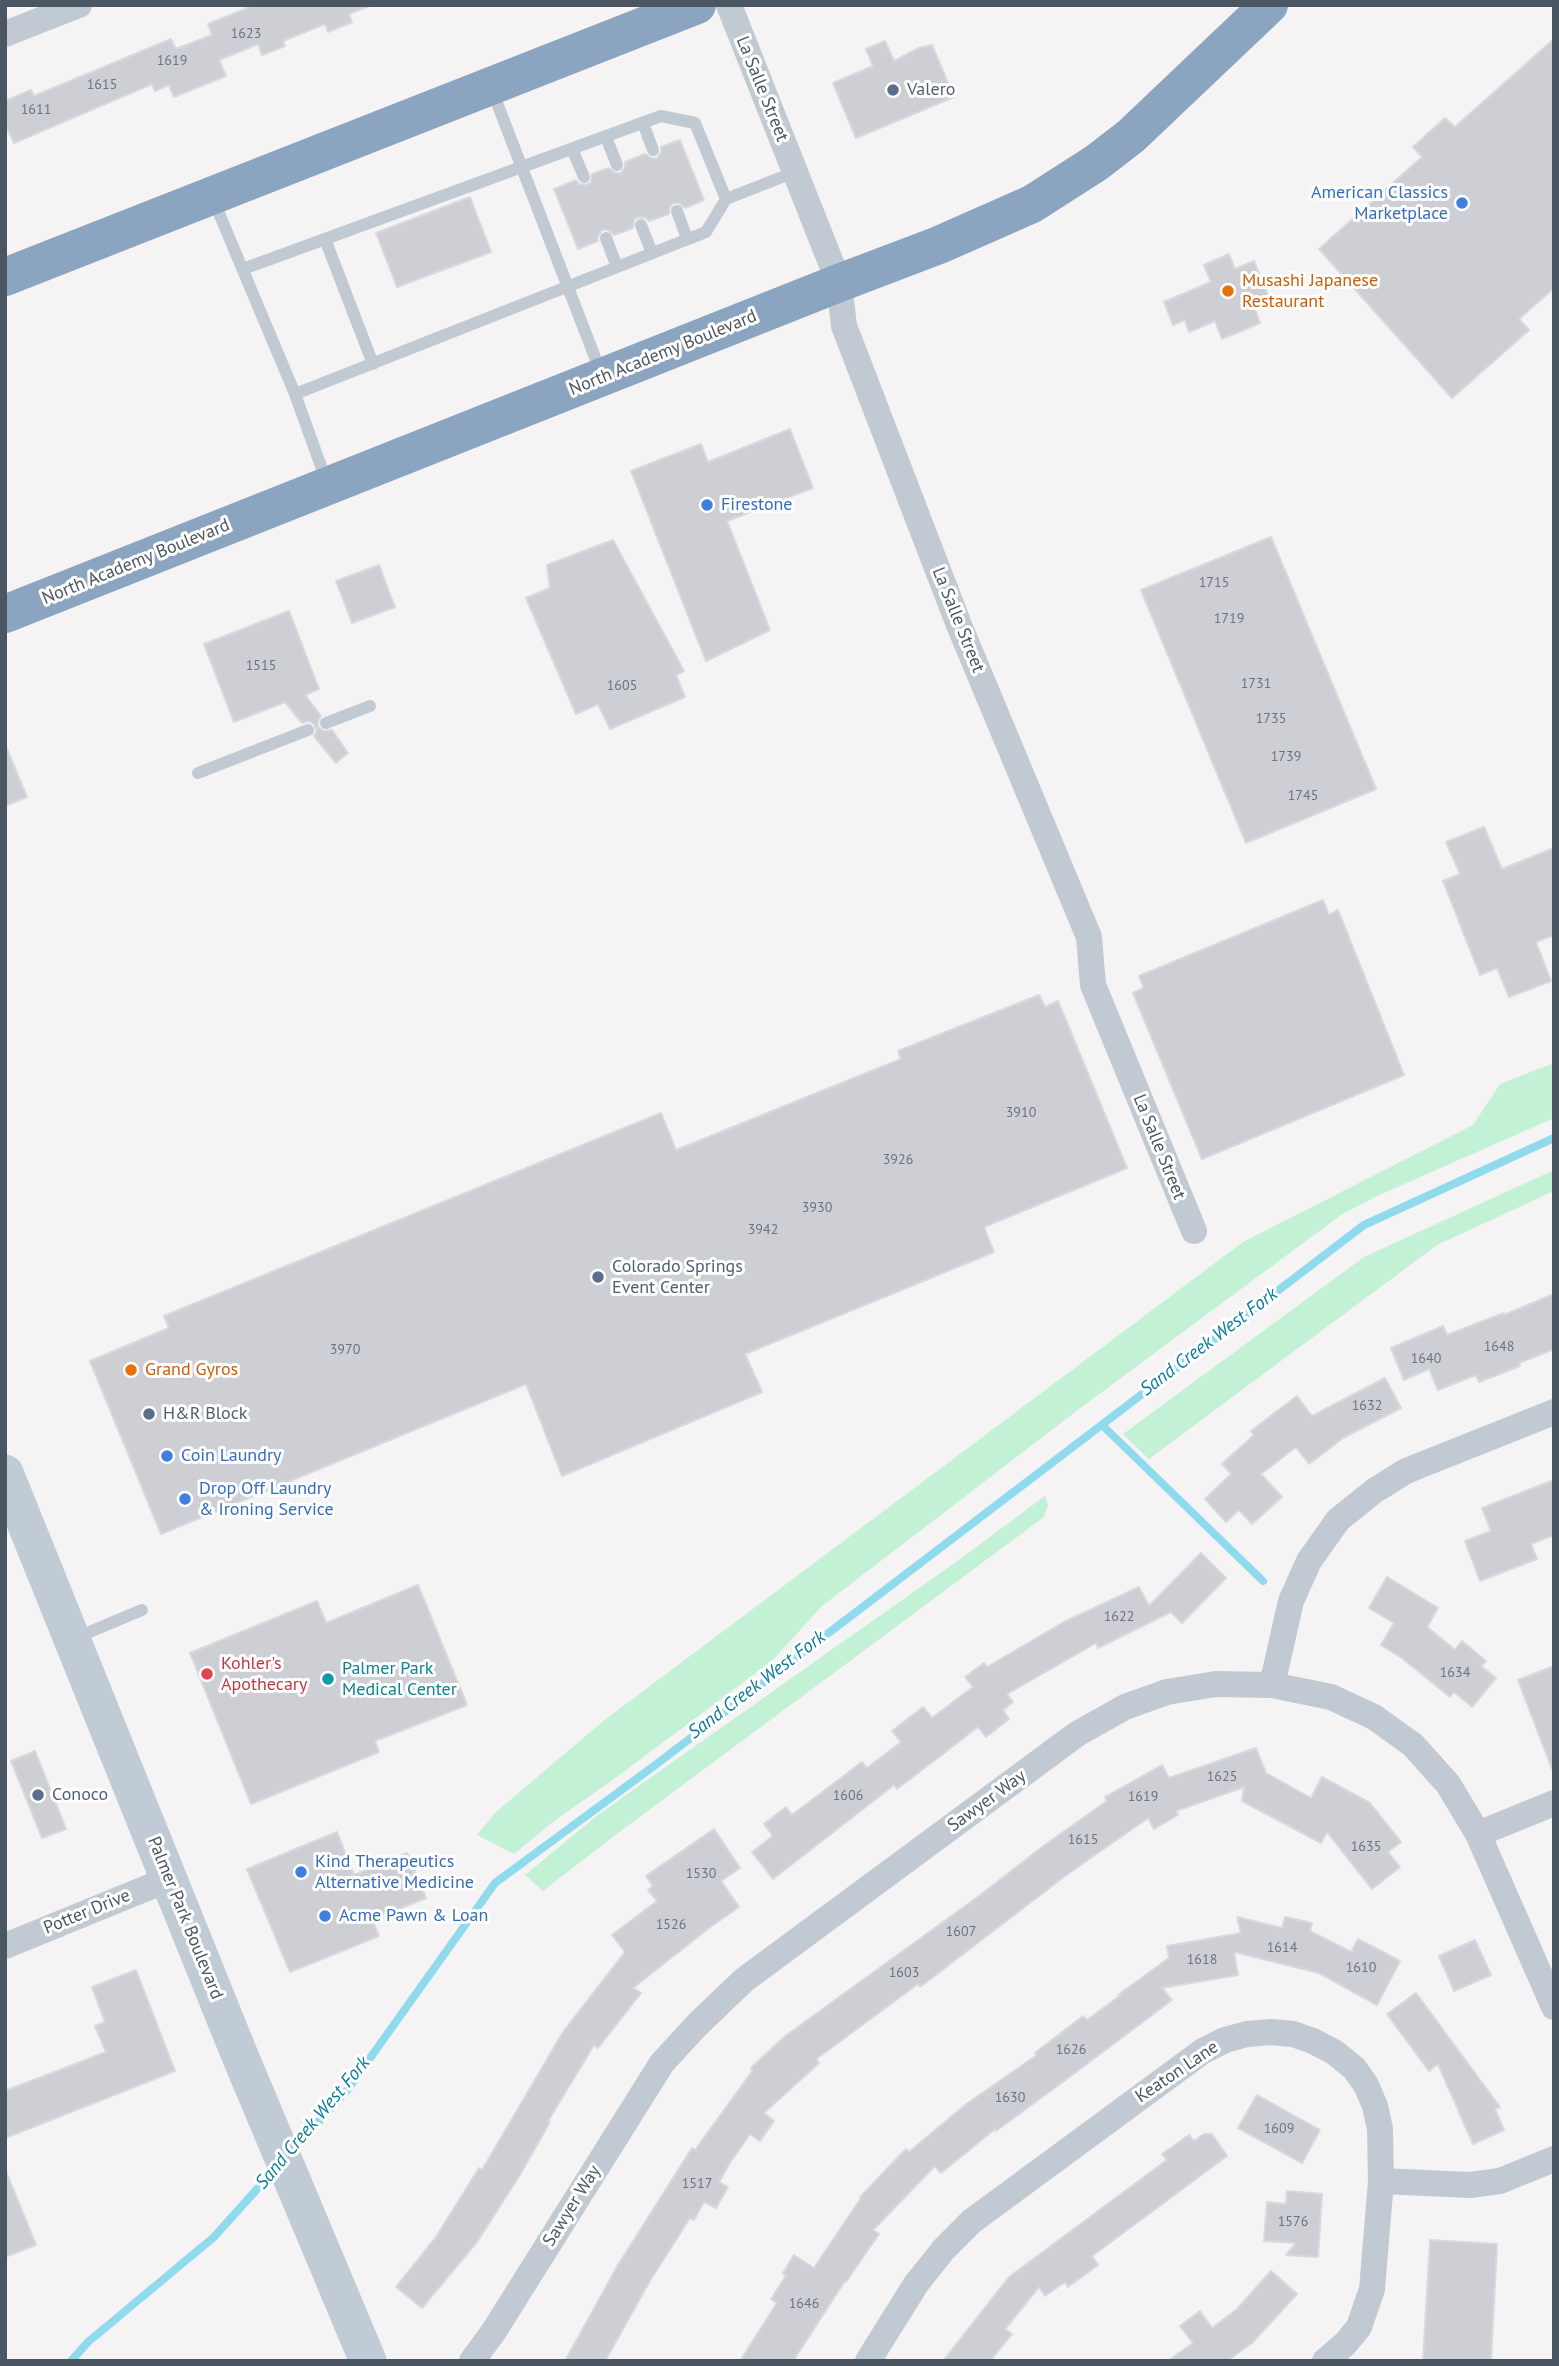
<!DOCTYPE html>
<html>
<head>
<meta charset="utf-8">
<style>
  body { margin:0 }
  #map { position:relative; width:1559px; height:2366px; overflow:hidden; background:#f5f3f3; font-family:"PT Sans",sans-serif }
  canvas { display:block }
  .frame { position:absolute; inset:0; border:7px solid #4a5661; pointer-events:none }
</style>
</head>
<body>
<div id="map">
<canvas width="1559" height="2366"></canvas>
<div class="frame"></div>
</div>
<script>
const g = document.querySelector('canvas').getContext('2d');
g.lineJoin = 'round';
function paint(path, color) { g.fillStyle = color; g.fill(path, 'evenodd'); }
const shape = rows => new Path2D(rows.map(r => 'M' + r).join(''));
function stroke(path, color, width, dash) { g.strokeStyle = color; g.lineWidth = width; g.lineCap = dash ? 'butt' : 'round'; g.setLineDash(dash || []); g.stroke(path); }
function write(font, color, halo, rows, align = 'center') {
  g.font = font + ' "PT Sans",sans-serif'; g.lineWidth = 6; g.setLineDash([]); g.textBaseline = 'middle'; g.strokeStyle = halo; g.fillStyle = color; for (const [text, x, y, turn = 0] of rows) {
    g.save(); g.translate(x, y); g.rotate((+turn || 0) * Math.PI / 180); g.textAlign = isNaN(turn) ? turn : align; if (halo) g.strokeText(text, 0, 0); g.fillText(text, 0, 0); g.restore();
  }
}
paint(shape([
  [1554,1063,1554,1118,1377,1196,1341,1215,1083,1406,822,1606,772,1661,614,1779,554,1821,514,1854,477,1835,496,1812,602,1722,1243,1242,1473,1125,1500,1084],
  [1554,1170,1554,1191,1437,1245,1149,1459,1123,1434,1364,1257],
  [1045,1496,1048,1505,1044,1517,618,1833,543,1891,525,1875,599,1814,963,1557]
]), '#c3f1d5');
stroke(shape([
  [1102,1425,1263,1581],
  [292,2151,348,2089,495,1883,654,1766,1364,1225,1554,1138],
  [71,2361,88,2342,214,2237,276,2168]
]), '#90daee', 8);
const building = shape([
  [255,5,369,6,349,14,352,22,328,32,325,24,283,41,285,46,262,55,258,44,219,60,226,76,174,97,169,85,155,91,152,84,14,143,5,123,5,101,31,90,34,96,171,39,176,49,212,35,208,24,255,5],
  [1554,39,1554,288,1519,319,1529,330,1452,398,1319,249,1422,157,1413,147,1445,118,1455,127,1554,39],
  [885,41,894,61,919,48,932,45,954,97,856,138,833,83,873,66,866,49,885,41],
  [680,140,704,200,685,208,679,203,673,203,669,209,669,214,649,221,646,218,638,217,634,220,633,228,614,235,608,230,602,230,598,236,598,241,578,249,554,189,576,180,579,184,587,185,591,182,592,174,609,168,615,173,621,173,625,167,625,162,645,154,651,158,657,158,661,152,661,147,680,140],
  [470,197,491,252,397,287,376,233,470,197],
  [1229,254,1235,269,1254,261,1270,300,1254,307,1260,323,1222,339,1215,321,1189,332,1185,320,1173,325,1164,302,1211,282,1204,265,1229,254],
  [790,429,813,488,727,521,770,630,706,661,631,471,701,444,708,462,790,429],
  [1271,537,1376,789,1246,843,1141,590,1271,537],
  [613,540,684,671,676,675,685,697,610,729,598,704,576,714,526,598,550,588,547,565,613,540],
  [379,565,395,607,352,623,336,581,379,565],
  [289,611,319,689,305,695,321,716,318,721,318,727,324,731,332,730,348,753,336,763,314,736,317,731,314,724,309,721,302,723,285,702,234,722,204,644,289,611],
  [5,744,27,797,5,806,5,744],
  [1484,827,1502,869,1554,848,1554,935,1536,942,1551,981,1509,997,1497,968,1480,975,1443,881,1460,874,1446,842,1484,827],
  [1323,900,1329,915,1338,910,1404,1075,1202,1159,1133,993,1144,988,1139,976,1323,900],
  [1039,995,1045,1007,1058,1001,1127,1168,984,1227,994,1252,745,1354,762,1392,562,1476,526,1384,161,1534,90,1361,169,1328,164,1316,661,1113,676,1150,901,1059,898,1051,1039,995],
  [1554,1294,1554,1349,1519,1363,1520,1366,1479,1382,1476,1375,1438,1390,1429,1369,1404,1380,1391,1348,1443,1326,1447,1335,1504,1313,1504,1315,1554,1294],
  [1385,1378,1401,1408,1343,1438,1309,1464,1296,1447,1261,1474,1282,1497,1252,1524,1239,1510,1226,1522,1205,1499,1231,1474,1222,1464,1254,1435,1251,1431,1297,1396,1312,1416,1385,1378],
  [1554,1480,1554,1535,1531,1544,1537,1559,1480,1581,1465,1541,1491,1531,1482,1508,1554,1480],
  [1201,1553,1226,1578,1182,1623,1171,1612,1098,1648,1096,1643,1007,1694,1013,1702,1003,1710,1009,1719,986,1737,978,1727,897,1789,894,1785,773,1879,752,1852,773,1836,764,1824,786,1807,792,1815,862,1762,867,1768,901,1742,892,1731,923,1707,932,1718,973,1687,965,1677,984,1663,987,1667,1064,1622,1139,1587,1149,1606,1201,1553],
  [1387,1577,1438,1608,1427,1627,1455,1650,1462,1641,1486,1661,1481,1666,1496,1678,1472,1707,1454,1692,1450,1697,1402,1658,1381,1645,1394,1623,1369,1608,1387,1577],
  [418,1585,467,1705,375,1741,379,1752,251,1804,190,1653,317,1601,326,1623,418,1585],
  [1554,1666,1554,1769,1552,1769,1518,1680,1554,1666],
  [1256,1748,1266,1773,1311,1798,1322,1777,1370,1803,1401,1842,1388,1852,1400,1867,1372,1889,1327,1832,1321,1843,1242,1801,1244,1787,1176,1811,1178,1815,1154,1829,1148,1818,1069,1873,920,1987,918,1984,816,2059,819,2063,764,2113,774,2121,760,2141,750,2134,731,2161,719,2182,728,2187,716,2208,704,2202,694,2220,690,2218,651,2279,605,2361,565,2361,618,2265,692,2148,695,2150,753,2070,751,2068,784,2037,979,1896,1042,1847,1107,1801,1105,1797,1162,1765,1169,1778,1256,1748],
  [35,1751,66,1829,42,1838,11,1761,35,1751],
  [714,1829,740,1868,721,1881,739,1907,709,1928,633,1988,641,1993,598,2048,594,2045,548,2121,550,2122,518,2178,477,2242,422,2308,396,2287,436,2237,479,2168,482,2170,563,2032,625,1952,612,1935,657,1901,648,1890,653,1886,646,1876,714,1829],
  [337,1832,354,1875,407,1853,426,1898,372,1920,379,1936,290,1972,247,1869,337,1832],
  [1237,1917,1282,1928,1285,1917,1312,1923,1310,1931,1351,1952,1358,1939,1400,1961,1377,2005,1319,1973,1234,1952,1238,1975,1162,1988,1172,2000,1064,2081,996,2131,995,2129,941,2173,935,2166,873,2230,879,2234,846,2282,845,2281,793,2361,740,2361,777,2303,771,2299,786,2276,783,2273,794,2255,814,2268,861,2198,860,2197,906,2149,909,2152,965,2105,1037,2055,1035,2053,1083,2016,1087,2020,1122,1994,1118,1995,1169,1958,1167,1946,1241,1933,1237,1917],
  [1475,1940,1491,1975,1454,1991,1439,1956,1475,1940],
  [136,1970,175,2071,5,2138,5,2091,106,2052,95,2026,105,2022,92,1987,136,1970],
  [1416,1993,1500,2107,1495,2109,1504,2130,1473,2144,1438,2064,1429,2071,1387,2014,1416,1993],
  [1257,2095,1320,2130,1302,2163,1238,2128,1257,2095],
  [1204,2134,1212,2134,1227,2156,1092,2256,1098,2265,1068,2287,1065,2282,1045,2296,1039,2287,1005,2329,1012,2334,990,2361,943,2361,1009,2277,1167,2160,1162,2154,1189,2135,1194,2141,1204,2134],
  [5,2169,36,2245,5,2257,5,2169],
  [1287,2191,1322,2194,1318,2257,1286,2255,1296,2243,1264,2241,1267,2202,1286,2204,1287,2191],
  [1430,2240,1497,2244,1491,2361,1423,2361,1430,2240],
  [1271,2271,1297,2294,1252,2343,1227,2361,1168,2361,1193,2343,1180,2326,1200,2311,1212,2328,1236,2310,1271,2271]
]);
paint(building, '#cdcfd5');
stroke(building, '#d7d9de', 2);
stroke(shape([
  [492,90,601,373],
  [643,123,653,150],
  [606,137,617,165],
  [572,149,584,177],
  [213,199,295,394,706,232,726,199,795,172],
  [677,211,687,239],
  [641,225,652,253],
  [606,238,617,267],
  [325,239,373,364],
  [243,269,661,116,695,123,726,199],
  [295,394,327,483],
  [326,723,370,706],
  [198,773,308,730],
  [75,1638,142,1610]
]), '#c1cad2', 12);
stroke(shape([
  [729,5,839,283,844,326,959,625,1089,937,1093,985,1194,1231],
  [5,34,79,5],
  [1272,1685,1291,1601,1309,1561,1338,1520,1374,1491,1406,1471,1554,1412],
  [1478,1834,1554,1803],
  [5,1946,169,1879],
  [1381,2181,1470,2185,1500,2181,1554,2159],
  [472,2361,494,2331,662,2063,697,2025,744,1980,1077,1734,1125,1707,1167,1692,1216,1684,1272,1685,1331,1697,1374,1717,1413,1745,1448,1784,1478,1834,1554,2007],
  [868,2361,916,2284,944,2249,972,2221,1203,2051,1225,2040,1247,2034,1271,2032,1293,2034,1313,2041,1334,2052,1354,2068,1366,2085,1375,2106,1380,2129,1381,2181,1372,2289,1359,2327,1345,2344,1325,2361]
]), '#c1cad2', 26);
stroke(shape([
  [5,1473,238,2051,368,2361]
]), '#c1cbd6', 37);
stroke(shape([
  [5,277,697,5],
  [5,614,839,283,939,245,1032,204,1096,163,1131,136,1269,5]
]), '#8ba5c1', 38);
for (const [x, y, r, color] of [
  [893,90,7,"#5c6f8a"],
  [1462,203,7,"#3f7fe0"],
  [1228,291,7,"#e8710a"],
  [707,505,7,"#3f7fe0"],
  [598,1277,7,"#5c6f8a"],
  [131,1370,7,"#e8710a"],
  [149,1414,7,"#5c6f8a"],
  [167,1456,7,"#3f7fe0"],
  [185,1499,7,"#3f7fe0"],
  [207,1674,7,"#e0444e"],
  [328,1679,7,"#0f9aa8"],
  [38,1795,7,"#5c6f8a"],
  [301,1872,7,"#3f7fe0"],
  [325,1916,7,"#3f7fe0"]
]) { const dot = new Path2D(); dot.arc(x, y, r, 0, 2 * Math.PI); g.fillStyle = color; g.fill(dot); stroke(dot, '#fff', 2.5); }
write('14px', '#6b747e', null, [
  ["1623",246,34],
  ["1619",172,61],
  ["1615",102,85],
  ["1611",36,110],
  ["1715",1214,583],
  ["1719",1229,619],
  ["1515",261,666],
  ["1731",1256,684],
  ["1605",622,686],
  ["1735",1271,719],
  ["1739",1286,757],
  ["1745",1303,796],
  ["3910",1021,1113],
  ["3926",898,1160],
  ["3930",817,1208],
  ["3942",763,1230],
  ["1648",1499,1347],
  ["3970",345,1350],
  ["1640",1426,1359],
  ["1632",1367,1406],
  ["1622",1119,1617],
  ["1634",1455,1673],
  ["1625",1222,1777],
  ["1606",848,1796],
  ["1619",1143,1797],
  ["1615",1083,1840],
  ["1635",1366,1847],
  ["1530",701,1874],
  ["1526",671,1925],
  ["1607",961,1932],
  ["1614",1282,1948],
  ["1618",1202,1960],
  ["1610",1361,1968],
  ["1603",904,1973],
  ["1626",1071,2050],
  ["1630",1010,2098],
  ["1609",1279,2129],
  ["1517",697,2184],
  ["1576",1293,2222],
  ["1646",804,2304]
]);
write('18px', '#4a5661', '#fff', [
  ["La Salle Street",762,89,68],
  ["North Academy Boulevard",663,353,-22],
  ["North Academy Boulevard",136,562,-22],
  ["La Salle Street",958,620,68],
  ["La Salle Street",1159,1147,68],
  ["Sawyer Way",987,1801,-36],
  ["Potter Drive",87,1912,-22],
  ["Palmer Park Boulevard",185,1918,68],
  ["Keaton Lane",1177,2072,-34],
  ["Sawyer Way",572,2206,-58]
]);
write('18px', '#4e5e75', '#fff', [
  ["Valero",907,90],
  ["Colorado Springs",612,1267],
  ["Event Center",612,1288],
  ["H&R Block",163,1414],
  ["Conoco",52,1795]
], 'left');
write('18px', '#366cbe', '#fff', [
  ["American Classics",1448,193,"right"],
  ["Marketplace",1448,214,"right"],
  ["Firestone",721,505],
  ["Coin Laundry",181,1456],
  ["Drop Off Laundry",199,1489],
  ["& Ironing Service",199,1510],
  ["Kind Therapeutics",315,1862],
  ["Alternative Medicine",315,1883],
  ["Acme Pawn & Loan",339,1916]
], 'left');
write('18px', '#c56008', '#fff', [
  ["Musashi Japanese",1242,281],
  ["Restaurant",1242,302],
  ["Grand Gyros",145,1370]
], 'left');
write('18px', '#be3a42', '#fff', [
  ["Kohler's",221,1664],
  ["Apothecary",221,1685]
], 'left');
write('18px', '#0d838f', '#fff', [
  ["Palmer Park",342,1669],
  ["Medical Center",342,1690]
], 'left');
write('italic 19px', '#0c7c9b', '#fff', [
  ["Sand Creek West Fork",1209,1342,-37],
  ["Sand Creek West Fork",757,1685,-37],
  ["Sand Creek West Fork",313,2123,-50]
]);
</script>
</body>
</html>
